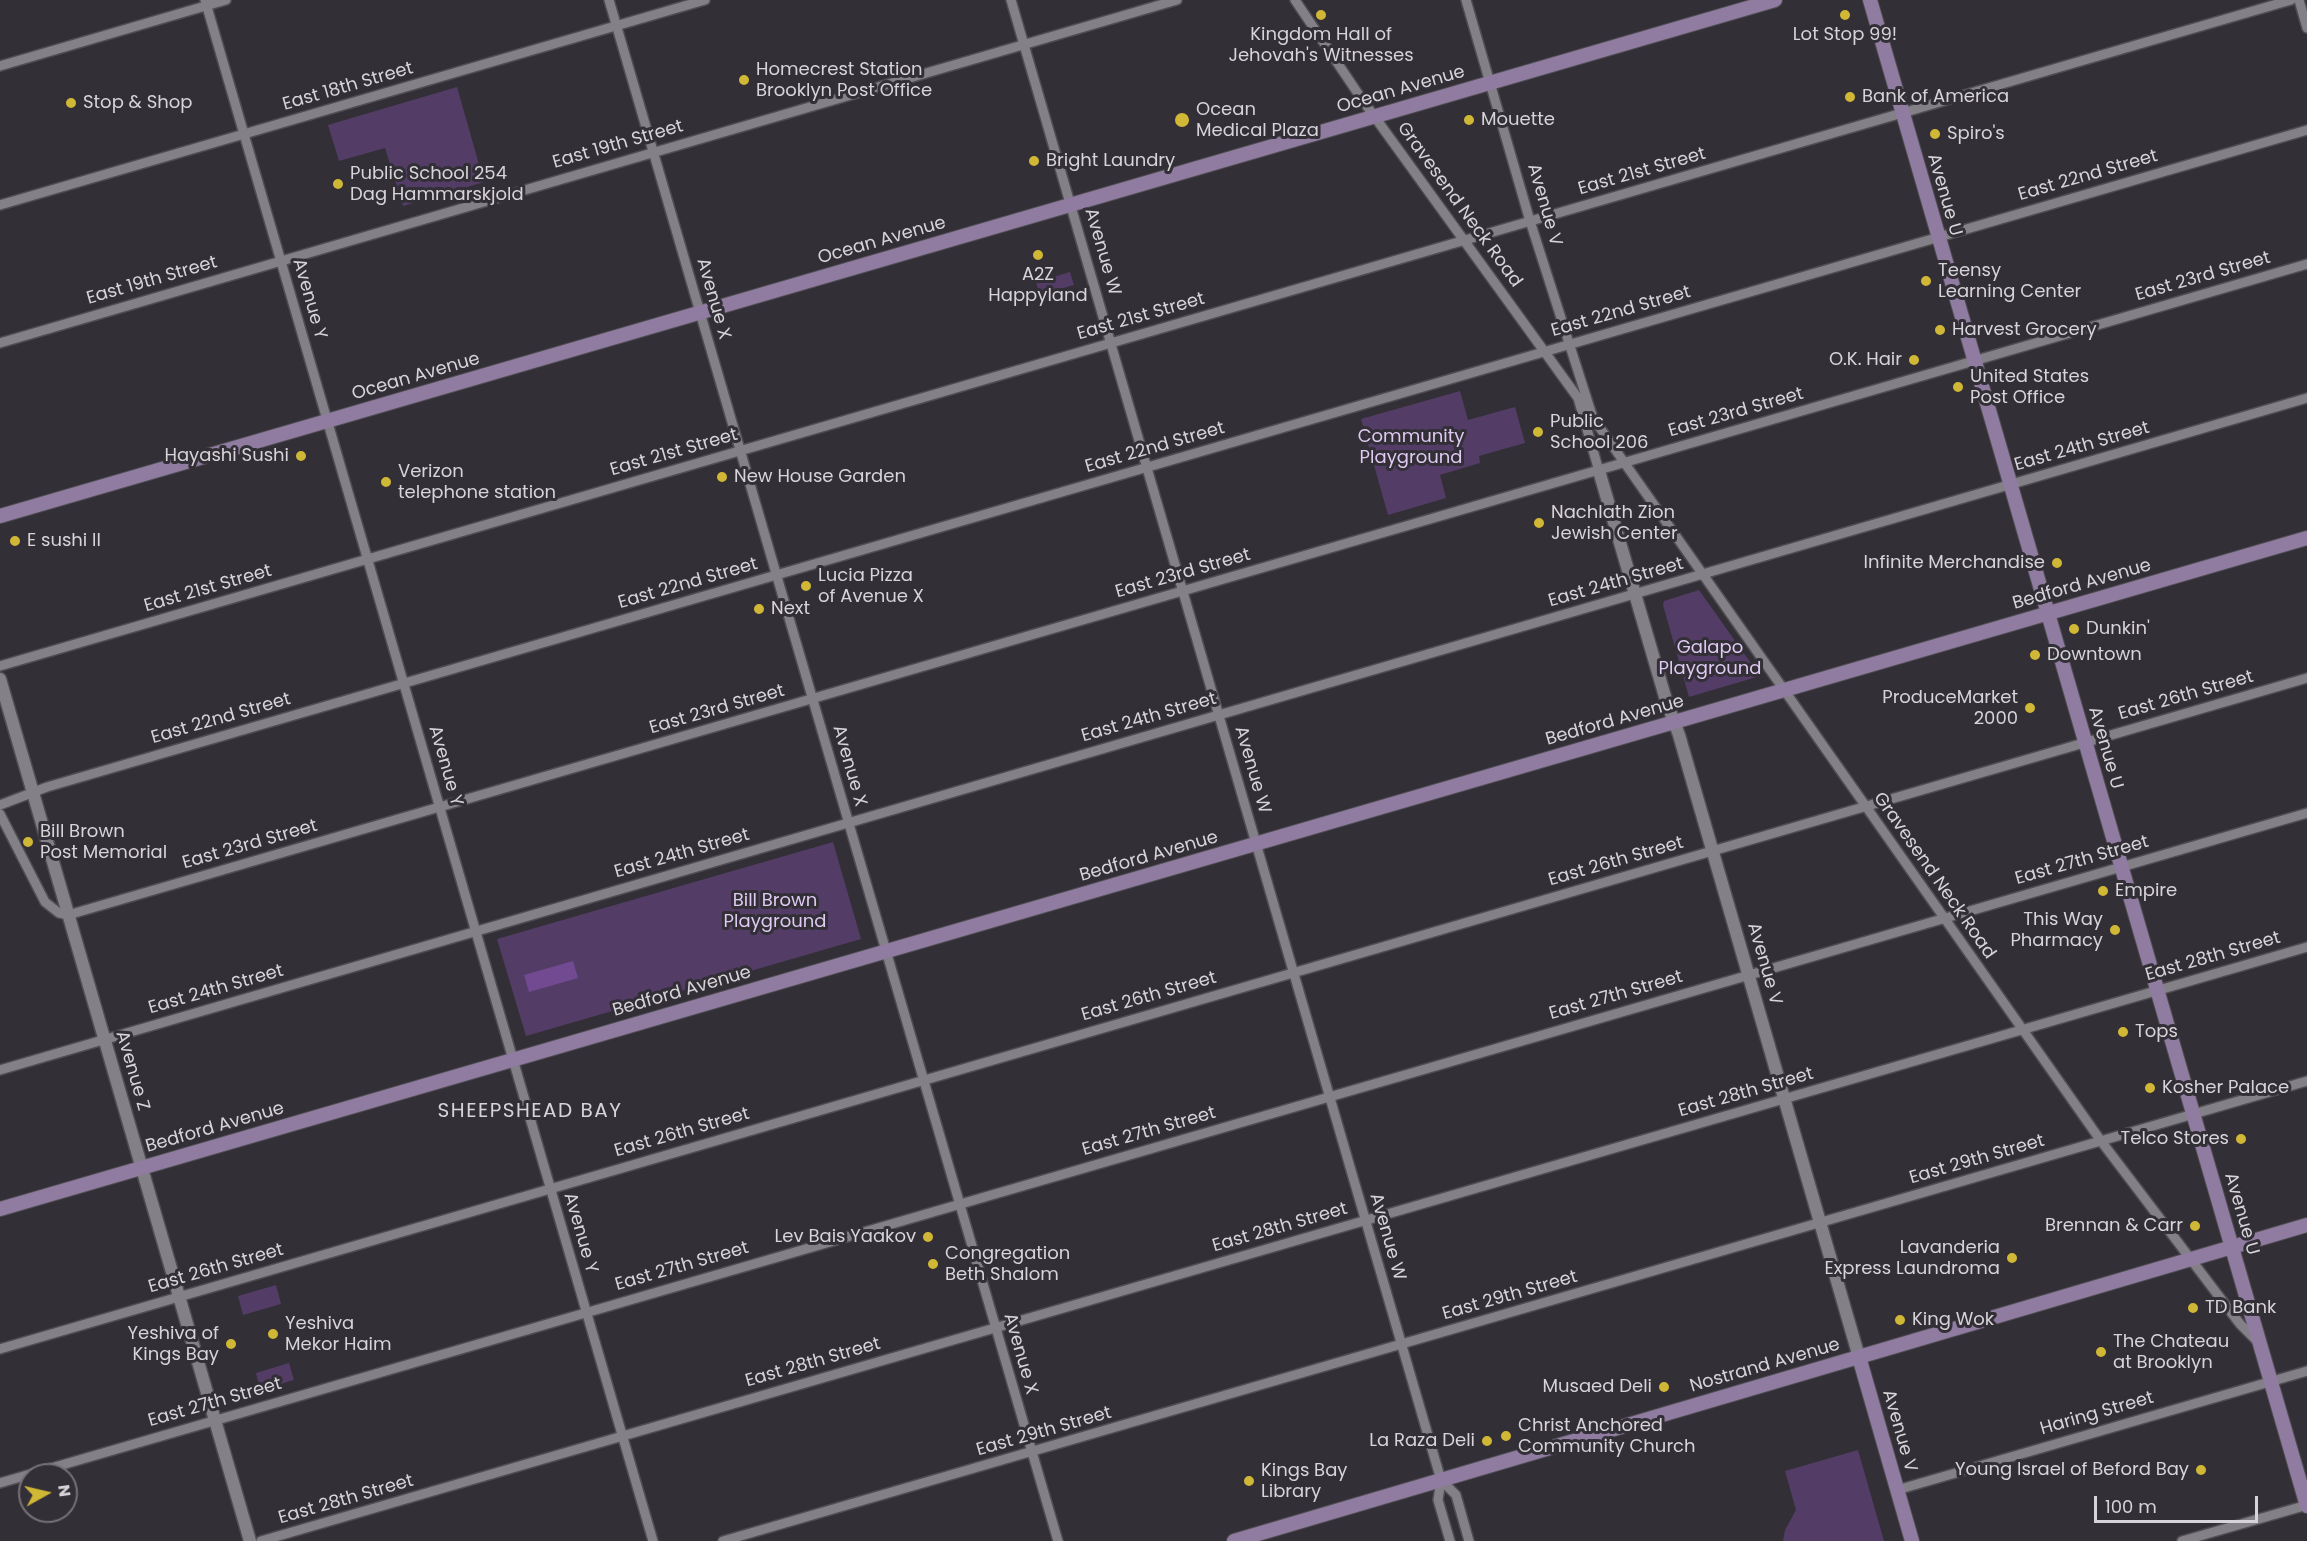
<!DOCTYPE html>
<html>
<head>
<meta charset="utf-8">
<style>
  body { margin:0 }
  #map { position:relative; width:2307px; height:1541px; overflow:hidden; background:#332f36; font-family:Poppins,sans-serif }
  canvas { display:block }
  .north { position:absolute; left:18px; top:1463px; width:60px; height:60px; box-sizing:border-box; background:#332f36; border:2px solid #757177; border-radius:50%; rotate:82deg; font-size:16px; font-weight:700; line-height:24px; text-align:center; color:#d7d4d9 }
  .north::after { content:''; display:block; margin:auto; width:21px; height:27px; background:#d0b736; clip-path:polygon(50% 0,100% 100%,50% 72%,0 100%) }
  .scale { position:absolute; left:2094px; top:1496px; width:164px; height:27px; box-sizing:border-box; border:3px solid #d7d4d9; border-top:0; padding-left:8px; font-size:18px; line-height:21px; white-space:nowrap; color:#d7d4d9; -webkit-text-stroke:4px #332f36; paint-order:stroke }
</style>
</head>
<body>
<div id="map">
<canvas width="2307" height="1541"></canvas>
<div class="north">N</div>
<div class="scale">100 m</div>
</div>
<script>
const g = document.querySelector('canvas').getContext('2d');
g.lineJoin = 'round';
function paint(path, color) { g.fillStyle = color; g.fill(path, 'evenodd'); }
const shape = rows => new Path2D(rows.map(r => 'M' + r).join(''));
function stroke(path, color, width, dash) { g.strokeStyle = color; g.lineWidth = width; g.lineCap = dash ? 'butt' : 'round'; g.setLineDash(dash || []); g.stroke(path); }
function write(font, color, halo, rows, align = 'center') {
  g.font = font + ' Poppins,sans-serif'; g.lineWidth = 6; g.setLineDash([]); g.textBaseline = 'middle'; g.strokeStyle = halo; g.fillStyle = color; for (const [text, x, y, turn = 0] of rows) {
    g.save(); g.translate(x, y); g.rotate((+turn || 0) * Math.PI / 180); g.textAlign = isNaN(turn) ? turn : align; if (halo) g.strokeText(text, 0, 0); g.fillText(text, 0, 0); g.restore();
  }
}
paint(shape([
  [457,87,484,182,403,206,385,148,339,161,328,125],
  [1070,272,1074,285,1040,295,1036,282],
  [1460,391,1468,420,1515,407,1525,443,1479,456,1480,463,1440,475,1446,498,1388,515,1361,419],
  [1699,590,1760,676,1689,697,1663,605,1664,601],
  [833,842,861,939,526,1036,497,939],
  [276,1285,281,1304,243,1315,238,1296],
  [289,1363,294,1380,260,1390,256,1373],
  [1858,1450,1884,1541,1783,1541,1785,1530,1796,1510,1785,1471]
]), '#533d66');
paint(shape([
  [573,961,578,978,529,992,524,975]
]), '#714a91');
const minor = shape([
  [205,0,653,1541],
  [609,0,1058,1541],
  [1011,0,1441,1480,1438,1500,1450,1541],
  [1295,0,1361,98,1578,398,1599,471],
  [1466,0,1530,221,1593,418,2101,1141,2240,1324,2259,1343],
  [2299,0,2307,28],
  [0,66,226,0],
  [0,205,705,0],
  [0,343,1177,0],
  [0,666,2291,0],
  [0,805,47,787,2307,130],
  [0,814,45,902,59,913,68,915,2307,264],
  [0,1070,2307,398],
  [0,1349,2307,678],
  [1441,1480,1456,1495,1469,1541],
  [0,1483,2307,813],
  [1897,1490,2307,1371],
  [261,1541,2307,947],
  [723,1541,2307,1081],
  [2182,1541,2307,1505]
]);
const tertiary = shape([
  [1599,471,1666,700,1679,735,1859,1357],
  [0,679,250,1541]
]);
const secondary = shape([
  [1870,0,2307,1506],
  [0,516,1775,0],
  [0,1209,2307,538],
  [1859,1357,1912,1541],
  [1234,1541,2307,1225]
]);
stroke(minor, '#4f4c52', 12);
stroke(tertiary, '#4f4c52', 15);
stroke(secondary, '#4f4c52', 16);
stroke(minor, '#848088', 9);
stroke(tertiary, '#848088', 12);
stroke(secondary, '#8f7ca0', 14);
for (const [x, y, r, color] of [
  [1321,15,6,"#d0b736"],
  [1845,15,6,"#d0b736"],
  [744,80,6,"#d0b736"],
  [1850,97,6,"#d0b736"],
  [71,103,6,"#d0b736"],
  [1182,120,8,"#d0b736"],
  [1469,120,6,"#d0b736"],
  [1935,134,6,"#d0b736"],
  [1034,161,6,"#d0b736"],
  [338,184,6,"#d0b736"],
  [1038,255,6,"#d0b736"],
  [1926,281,6,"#d0b736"],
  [1940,330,6,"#d0b736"],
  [1914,360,6,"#d0b736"],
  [1958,387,6,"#d0b736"],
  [1538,432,6,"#d0b736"],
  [301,456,6,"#d0b736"],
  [722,477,6,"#d0b736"],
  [386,482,6,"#d0b736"],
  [1539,523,6,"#d0b736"],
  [15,541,6,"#d0b736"],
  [2057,563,6,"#d0b736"],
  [806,586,6,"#d0b736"],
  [759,609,6,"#d0b736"],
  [2074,629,6,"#d0b736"],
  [2035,655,6,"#d0b736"],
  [2030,708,6,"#d0b736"],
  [28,842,6,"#d0b736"],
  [2103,891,6,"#d0b736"],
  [2115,930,6,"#d0b736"],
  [2123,1032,6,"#d0b736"],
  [2150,1088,6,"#d0b736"],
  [2241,1139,6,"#d0b736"],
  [2195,1226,6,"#d0b736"],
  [928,1237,6,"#d0b736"],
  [2012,1258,6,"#d0b736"],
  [933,1264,6,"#d0b736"],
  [2193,1308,6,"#d0b736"],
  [1900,1320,6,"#d0b736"],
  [273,1334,6,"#d0b736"],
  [231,1344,6,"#d0b736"],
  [2101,1352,6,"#d0b736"],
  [1664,1387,6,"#d0b736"],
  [1506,1436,6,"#d0b736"],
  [1487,1441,6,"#d0b736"],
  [2201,1470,6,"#d0b736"],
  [1249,1481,6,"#d0b736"]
]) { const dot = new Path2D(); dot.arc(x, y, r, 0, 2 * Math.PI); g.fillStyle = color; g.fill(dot); stroke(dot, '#332f36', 2); }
write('18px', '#d7d4d9', '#332f36', [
  ["Kingdom Hall of",1321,35,"center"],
  ["Jehovah's Witnesses",1321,56,"center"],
  ["Lot Stop 99!",1845,35,"center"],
  ["Homecrest Station",756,70],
  ["Brooklyn Post Office",756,91],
  ["Bank of America",1862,97],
  ["Stop & Shop",83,103],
  ["Ocean",1196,110],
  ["Medical Plaza",1196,131],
  ["Mouette",1481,120],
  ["Spiro's",1947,134],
  ["Bright Laundry",1046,161],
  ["Public School 254",350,174],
  ["Dag Hammarskjold",350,195],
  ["Teensy",1938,271],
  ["Learning Center",1938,292],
  ["A2Z",1038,275,"center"],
  ["Happyland",1038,296,"center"],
  ["Harvest Grocery",1952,330],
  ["O.K. Hair",1902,360,"right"],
  ["United States",1970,377],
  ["Post Office",1970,398],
  ["Public",1550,422],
  ["School 206",1550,443],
  ["Hayashi Sushi",289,456,"right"],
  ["Verizon",398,472],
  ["telephone station",398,493],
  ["New House Garden",734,477],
  ["Nachlath Zion",1551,513],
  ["Jewish Center",1551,534],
  ["E sushi II",27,541],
  ["Infinite Merchandise",2045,563,"right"],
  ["Lucia Pizza",818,576],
  ["of Avenue X",818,597],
  ["Next",771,609],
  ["Dunkin'",2086,629],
  ["Downtown",2047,655],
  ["ProduceMarket",2018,698,"right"],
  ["2000",2018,719,"right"],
  ["Bill Brown",40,832],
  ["Post Memorial",40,853],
  ["Empire",2115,891],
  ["This Way",2103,920,"right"],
  ["Pharmacy",2103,941,"right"],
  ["Tops",2135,1032],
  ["Kosher Palace",2162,1088],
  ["Telco Stores",2229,1139,"right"],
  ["Brennan & Carr",2183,1226,"right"],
  ["Lev Bais Yaakov",916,1237,"right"],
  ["Lavanderia",2000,1248,"right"],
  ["Express Laundroma",2000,1269,"right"],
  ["Congregation",945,1254],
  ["Beth Shalom",945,1275],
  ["TD Bank",2205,1308],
  ["King Wok",1912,1320],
  ["Yeshiva",285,1324],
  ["Mekor Haim",285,1345],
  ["Yeshiva of",219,1334,"right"],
  ["Kings Bay",219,1355,"right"],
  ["The Chateau",2113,1342],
  ["at Brooklyn",2113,1363],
  ["Musaed Deli",1652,1387,"right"],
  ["Christ Anchored",1518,1426],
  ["Community Church",1518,1447],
  ["La Raza Deli",1475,1441,"right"],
  ["Young Israel of Beford Bay",2189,1470,"right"],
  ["Kings Bay",1261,1471],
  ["Library",1261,1492]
], 'left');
write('18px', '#d7d4d9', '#332f36', [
  ["East 18th Street",348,87,-16],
  ["Ocean Avenue",1401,90,-16],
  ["East 19th Street",618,145,-16],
  ["East 21st Street",1642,172,-16],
  ["East 22nd Street",2088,176,-16],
  ["Avenue U",1944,195,74],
  ["Gravesend Neck Road",1459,205,54],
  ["Avenue V",1544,205,74],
  ["Ocean Avenue",882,241,-16],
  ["Avenue W",1102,252,74],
  ["East 23rd Street",2203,277,-16],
  ["East 19th Street",152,281,-16],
  ["Avenue Y",309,299,74],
  ["Avenue X",713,299,74],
  ["East 22nd Street",1621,312,-16],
  ["East 21st Street",1141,317,-16],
  ["Ocean Avenue",416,377,-16],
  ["East 23rd Street",1736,413,-16],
  ["East 24th Street",2082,447,-16],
  ["East 22nd Street",1155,448,-16],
  ["East 21st Street",674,453,-16],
  ["East 23rd Street",1183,574,-16],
  ["East 24th Street",1616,583,-16],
  ["East 22nd Street",688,584,-16],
  ["Bedford Avenue",2082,585,-16],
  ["East 21st Street",208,589,-16],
  ["East 26th Street",2186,696,-16],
  ["East 23rd Street",717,710,-16],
  ["East 24th Street",1149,718,-16],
  ["East 22nd Street",221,719,-16],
  ["Bedford Avenue",1615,721,-16],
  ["Avenue U",2105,748,74],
  ["Avenue Y",445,766,74],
  ["Avenue X",849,766,74],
  ["Avenue W",1252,770,74],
  ["East 23rd Street",250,845,-16],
  ["East 24th Street",682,854,-16],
  ["Bedford Avenue",1149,857,-16],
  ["East 27th Street",2082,861,-16],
  ["East 26th Street",1616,862,-16],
  ["Gravesend Neck Road",1934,876,55],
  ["East 28th Street",2213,957,-16],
  ["Avenue V",1764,964,74],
  ["East 24th Street",216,990,-16],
  ["Bedford Avenue",682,992,-16],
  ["East 27th Street",1616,996,-16],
  ["East 26th Street",1149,997,-16],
  ["Avenue Z",132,1071,74],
  ["East 28th Street",1746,1093,-16],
  ["Bedford Avenue",215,1128,-16],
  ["East 27th Street",1149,1132,-16],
  ["East 26th Street",682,1133,-16],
  ["East 29th Street",1977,1160,-16],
  ["Avenue U",2241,1214,74],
  ["East 28th Street",1280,1228,-16],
  ["Avenue Y",580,1233,74],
  ["Avenue W",1387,1237,74],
  ["East 27th Street",682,1267,-16],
  ["East 26th Street",216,1269,-16],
  ["East 29th Street",1510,1296,-16],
  ["Avenue X",1020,1354,74],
  ["East 28th Street",813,1363,-16],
  ["Nostrand Avenue",1765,1366,-16],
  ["East 27th Street",215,1403,-16],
  ["Haring Street",2097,1414,-16],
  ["Avenue V",1899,1431,74],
  ["East 29th Street",1044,1432,-16],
  ["East 28th Street",346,1500,-16]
]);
write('18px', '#decaf2', '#332f36', [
  ["Community",1411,437],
  ["Playground",1411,458],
  ["Galapo",1710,648],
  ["Playground",1710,669],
  ["Bill Brown",775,901],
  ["Playground",775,922]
]);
g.letterSpacing = '1.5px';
write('20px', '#d7d4d9', '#332f36', [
  ["SHEEPSHEAD BAY",530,1112]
]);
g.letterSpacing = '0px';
</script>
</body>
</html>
